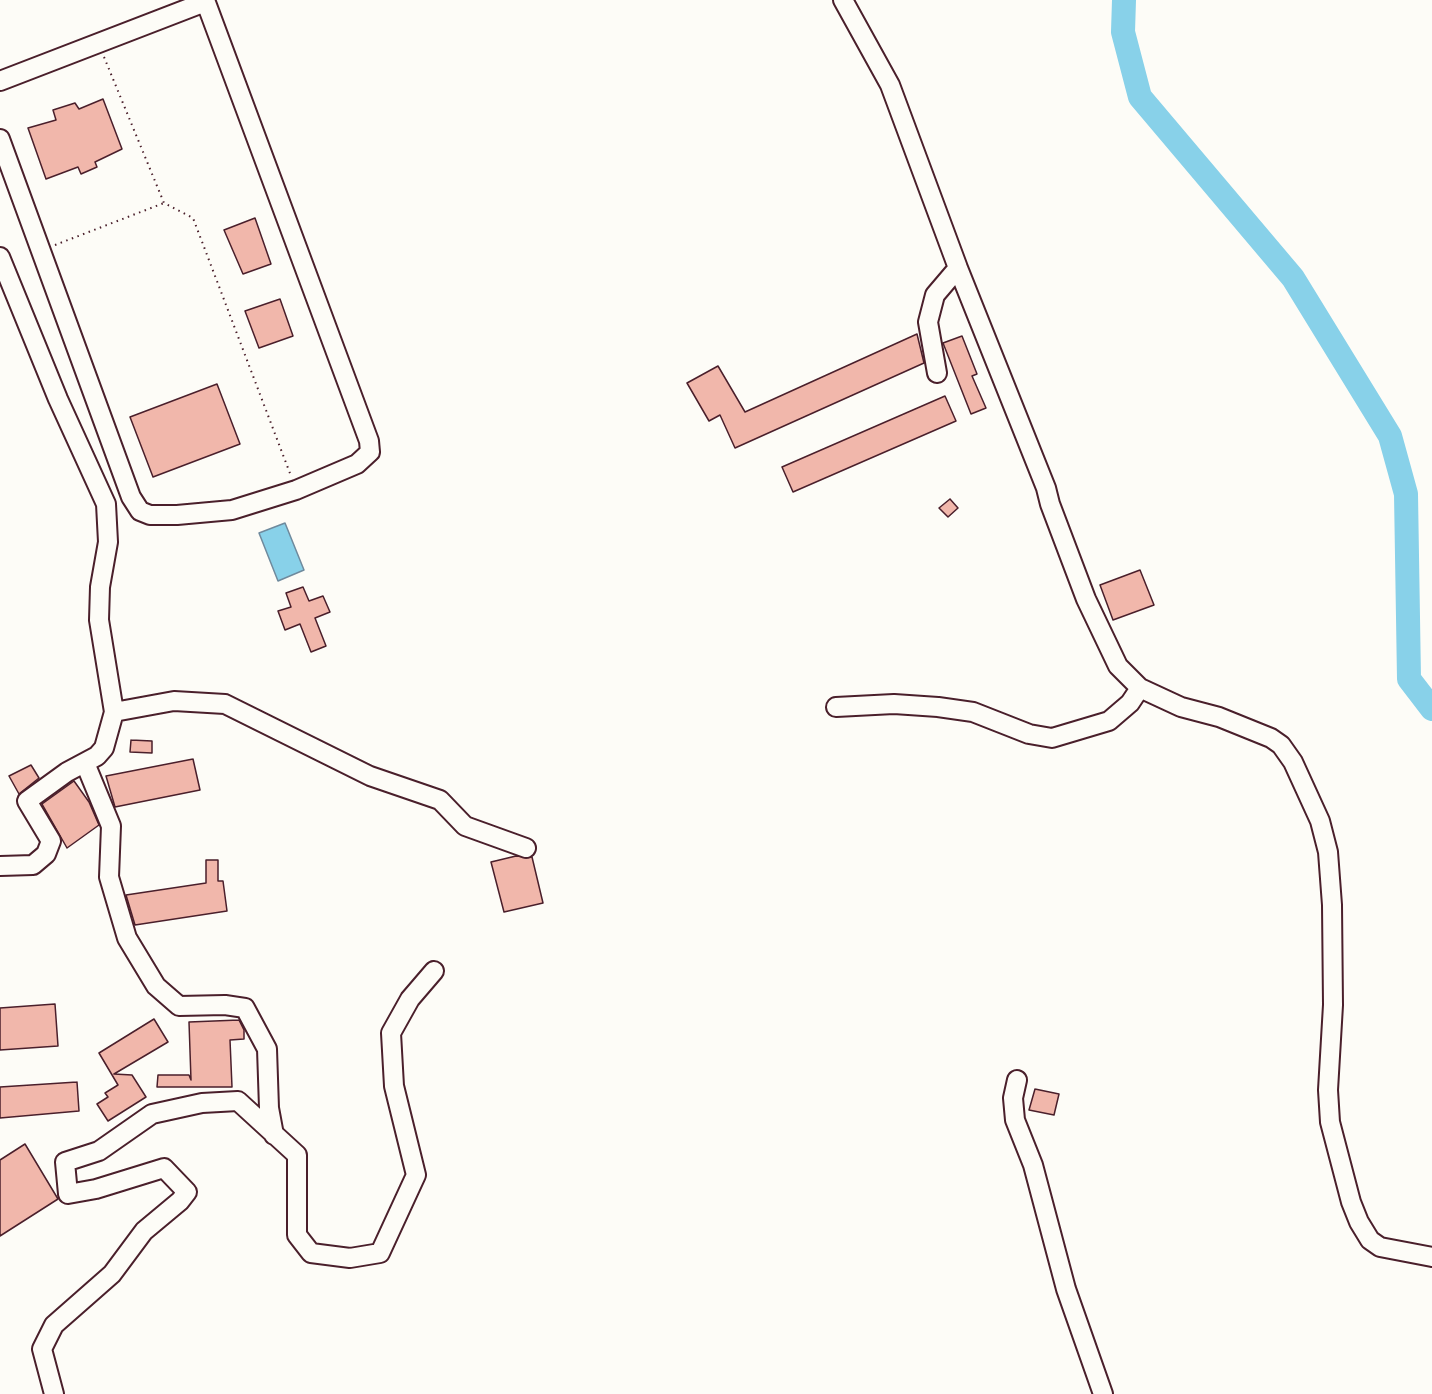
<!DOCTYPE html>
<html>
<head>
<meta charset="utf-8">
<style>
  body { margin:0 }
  canvas { display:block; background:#fdfcf7 }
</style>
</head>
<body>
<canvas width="1432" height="1394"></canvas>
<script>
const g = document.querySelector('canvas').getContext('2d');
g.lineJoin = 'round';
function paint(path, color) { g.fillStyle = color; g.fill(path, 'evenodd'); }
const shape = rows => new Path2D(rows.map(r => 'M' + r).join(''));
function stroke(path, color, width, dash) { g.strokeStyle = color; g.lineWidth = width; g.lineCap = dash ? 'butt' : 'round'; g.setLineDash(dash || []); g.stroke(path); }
const water = shape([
  [285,523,304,570,278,581,259,533,285,523]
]);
paint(water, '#88d1e9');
stroke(water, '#6f8a9d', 1.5);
stroke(shape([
  [1124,0,1123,32,1140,97,1293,278,1390,436,1406,494,1409,679,1432,709]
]), '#88d1e9', 24);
const building = shape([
  [103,99,122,149,95,162,97,167,81,174,78,167,46,179,28,128,56,120,53,110,75,103,79,109,103,99],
  [255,218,271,264,243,274,224,230,255,218],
  [280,299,293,336,259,348,245,311,280,299],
  [917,334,924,363,735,448,720,415,709,421,687,383,718,366,745,412,917,334],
  [962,336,977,374,972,376,986,408,971,414,943,343,962,336],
  [217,384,240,444,153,477,130,417,217,384],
  [945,396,956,421,793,492,782,467,945,396],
  [950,499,958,508,948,517,939,508,950,499],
  [1140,570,1154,605,1113,620,1100,585,1140,570],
  [303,587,309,601,323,596,330,612,315,618,326,646,311,652,300,624,285,630,278,611,291,607,286,593,303,587],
  [131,740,152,741,152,753,130,752,131,740],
  [193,759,200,790,115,807,106,776,193,759],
  [31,765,39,778,19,794,9,776,31,765],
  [74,781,89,802,99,825,67,848,42,804,74,781],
  [516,856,532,857,543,903,504,912,491,862,516,856],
  [206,860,218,860,218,881,223,881,227,911,135,925,126,895,206,883,206,860],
  [55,1004,58,1046,0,1050,0,1008,55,1004],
  [154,1019,168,1042,114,1074,132,1075,146,1097,108,1121,97,1104,108,1097,105,1093,118,1085,99,1053,154,1019],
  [239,1020,244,1030,244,1039,230,1040,232,1087,157,1087,158,1075,189,1075,191,1080,189,1022,239,1020],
  [77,1082,79,1111,0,1118,0,1087,77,1082],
  [1035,1089,1059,1094,1054,1115,1029,1110,1035,1089],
  [25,1144,58,1199,0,1236,0,1160,25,1144]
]);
paint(building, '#f1b7ab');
stroke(building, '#4a1f2b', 1.5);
const minor = shape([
  [843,0,890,85,958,268,1046,488,1050,504,1086,599,1118,666,1140,688,1181,707,1219,717,1271,738,1281,745,1293,762,1320,821,1328,852,1332,905,1333,1005,1328,1090,1330,1122,1351,1202,1359,1222,1370,1240,1380,1247,1432,1257],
  [0,81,205,2],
  [0,139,131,497,140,511,150,515,177,515,232,510,296,490,357,464,370,452,369,441,205,0],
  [0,257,58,399,106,504,108,542,100,587,99,620,114,712,104,748,97,756,67,772,27,801,51,841,46,854,33,865,0,866],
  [937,373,928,322,935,295,958,268],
  [836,707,894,704,938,707,973,712,1029,734,1052,738,1109,721,1130,703,1140,688],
  [114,712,174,701,225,704,370,776,440,800,465,826,526,848],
  [85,763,111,826,109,877,127,938,156,986,179,1006,225,1005,245,1008,267,1049,269,1108,274,1135],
  [1017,1080,1013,1098,1015,1120,1033,1165,1066,1289,1103,1394],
  [54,1394,42,1349,54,1325,112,1274,144,1231,180,1201,187,1192,164,1168,96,1189,68,1194,65,1162,99,1151,152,1114,202,1103,238,1101,297,1155,297,1235,311,1253,350,1258,380,1253,416,1175,394,1086,391,1033,410,999,434,971]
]);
stroke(minor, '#4a1f2b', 22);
stroke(shape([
  [104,57,164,203,193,218,291,476],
  [55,245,164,203]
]), '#4a1f2b', 2, [1.5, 4.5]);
stroke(minor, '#fdfcf7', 18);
</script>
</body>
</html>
